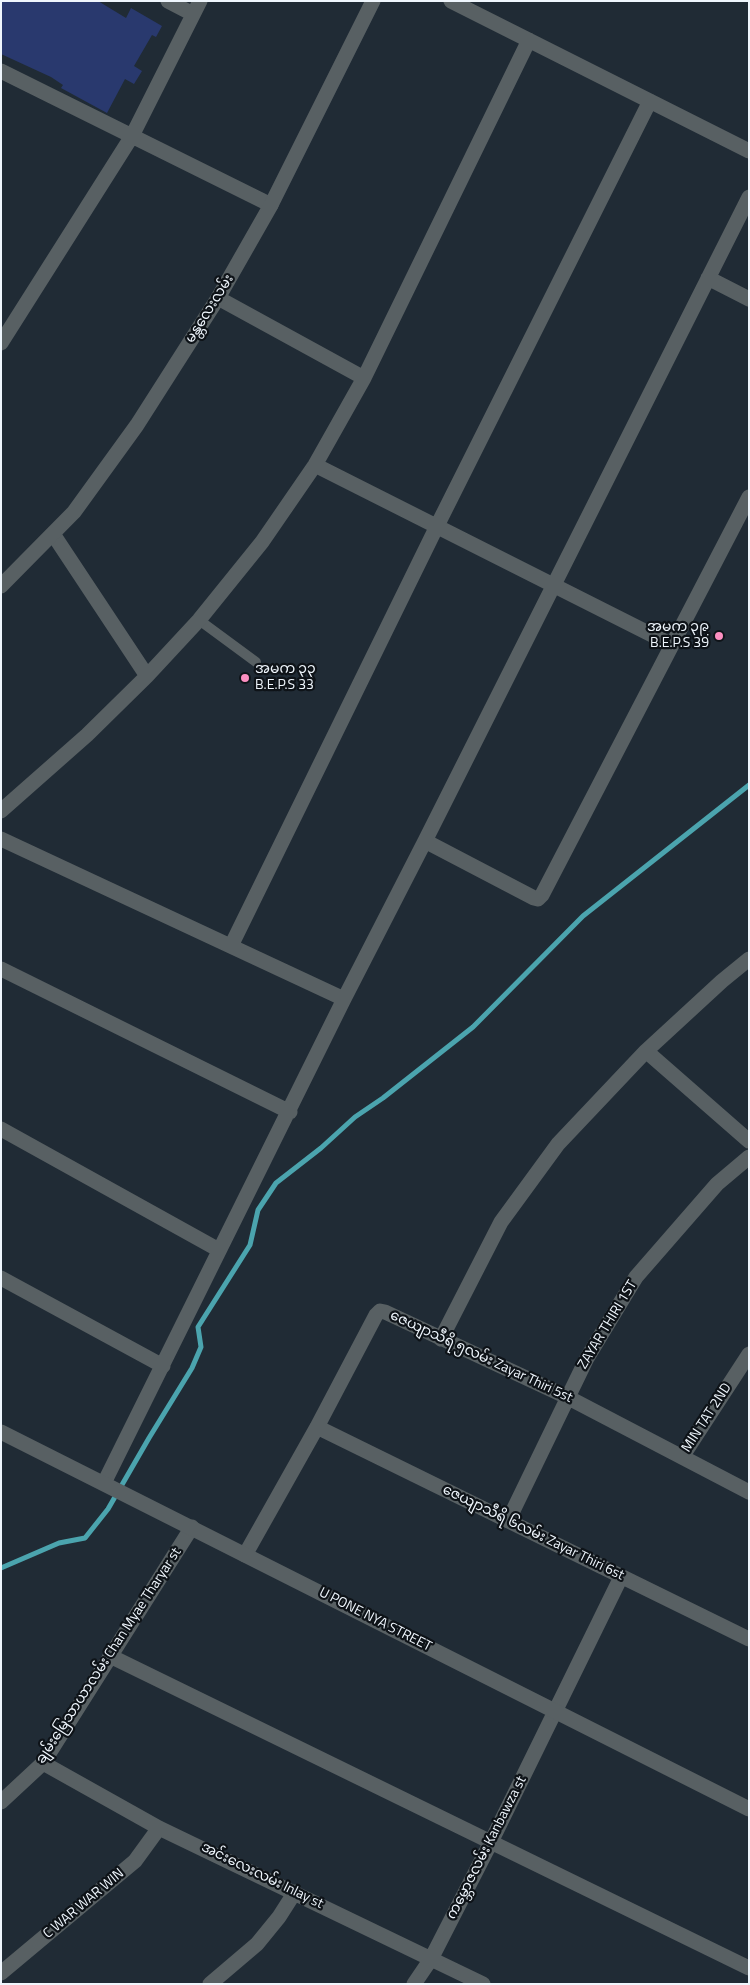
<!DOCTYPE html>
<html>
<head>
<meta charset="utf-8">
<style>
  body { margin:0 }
  #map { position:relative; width:750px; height:1985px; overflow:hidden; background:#202b35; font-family:"Titillium Web",sans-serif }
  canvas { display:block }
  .frame { position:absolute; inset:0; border:2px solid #eff6fd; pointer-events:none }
</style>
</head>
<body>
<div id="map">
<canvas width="750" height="1985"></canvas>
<div class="frame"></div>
</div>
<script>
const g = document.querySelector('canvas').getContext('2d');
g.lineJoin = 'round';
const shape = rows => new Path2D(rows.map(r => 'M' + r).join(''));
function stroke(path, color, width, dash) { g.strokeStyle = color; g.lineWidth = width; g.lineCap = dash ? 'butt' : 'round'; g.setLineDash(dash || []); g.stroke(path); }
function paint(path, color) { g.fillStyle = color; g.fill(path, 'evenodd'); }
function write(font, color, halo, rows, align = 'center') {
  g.font = font + ' "Titillium Web","Noto Sans Myanmar",sans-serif'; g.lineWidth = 4.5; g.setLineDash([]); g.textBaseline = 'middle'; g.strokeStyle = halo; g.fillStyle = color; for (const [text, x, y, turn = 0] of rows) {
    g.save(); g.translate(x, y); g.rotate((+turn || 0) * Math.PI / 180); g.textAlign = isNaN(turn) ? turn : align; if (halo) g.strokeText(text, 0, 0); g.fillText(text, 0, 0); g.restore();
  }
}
stroke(shape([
  [1,1568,59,1543,85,1538,108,1509,149,1438,192,1368,201,1347,198,1327,250,1245,258,1210,276,1183,321,1148,355,1117,383,1098,473,1027,583,916,749,785]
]), '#4ba4ae', 5);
paint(shape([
  [1,1,98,1,126,18,131,8,162,26,156,37,152,35,134,66,142,71,134,84,125,79,107,113,61,88,63,85,51,77,1,54]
]), '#29396e');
stroke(shape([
  [199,620,256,662]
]), '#586063', 10);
stroke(shape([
  [168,1,193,14],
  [451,1,749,151],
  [1,71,271,205],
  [708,278,749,299],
  [218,298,364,378],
  [1,343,132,136,200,1],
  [315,465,672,645],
  [53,534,147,676],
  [1,811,87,735,147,676,199,620,262,542,315,465,364,378,529,40],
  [1,839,344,999],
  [425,841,534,898,538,899,542,895,749,497],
  [231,946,437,526,650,101],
  [1,969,290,1112],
  [646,1051,749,1141],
  [1,1129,219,1250],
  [1,1278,163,1366],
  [441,1339,501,1222,558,1144,646,1051,722,981,749,959],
  [317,1427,749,1639],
  [682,1457,749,1354],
  [104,1483,344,999,425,841,749,197],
  [508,1521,587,1358,636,1277,717,1184,749,1157],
  [245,1555,317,1427,376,1315,380,1311,385,1312,567,1397,749,1492],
  [110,1656,749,1968],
  [43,1763,159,1828,483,1984],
  [1,1802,43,1763,192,1527],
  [1,1973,135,1861,159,1828],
  [210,1984,257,1944,279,1917,295,1892],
  [414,1984,431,1959,491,1842,621,1577]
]), '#586063', 15);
stroke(shape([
  [1,586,74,512,137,425,218,298,271,205,373,1],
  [1,1432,749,1809]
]), '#586063', 15);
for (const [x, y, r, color] of [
  [719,636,5,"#fc8fc1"],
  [245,678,5,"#fc8fc1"]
]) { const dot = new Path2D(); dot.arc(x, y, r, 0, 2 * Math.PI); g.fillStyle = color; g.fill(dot); stroke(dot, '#0e1318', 2); }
write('14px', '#eff6fd', '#0e1318', [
  ["မန္တလေးလမ်း",210,309,-58],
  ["ZAYAR THIRI 1ST",608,1325,-59],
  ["ဇေယျာသီရိ ၅လမ်း Zayar Thiri 5st",481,1357,25],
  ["MIN TAT 2ND",707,1418,-57],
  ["ဇေယျာသီရိ ၆လမ်း Zayar Thiri 6st",533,1533,26],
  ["U PONE NYA STREET",375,1620,27],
  ["ချမ်းမြေသာယာလမ်း Chan Myae Tharyar st",109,1656,-57],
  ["ကမ္ဘောဇလမ်း Kanbawza st",487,1848,-63],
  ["အင်းလေးလမ်း Inlay st",262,1876,26],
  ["C WAR WAR WIN",84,1904,-40]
]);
write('14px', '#eff6fd', '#0e1318', [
  ["အမက ၃၉",709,628],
  ["B.E.P.S 39",709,644],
  ["အမက ၃၃",255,670,"left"],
  ["B.E.P.S 33",255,686,"left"]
], 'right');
</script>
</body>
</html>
